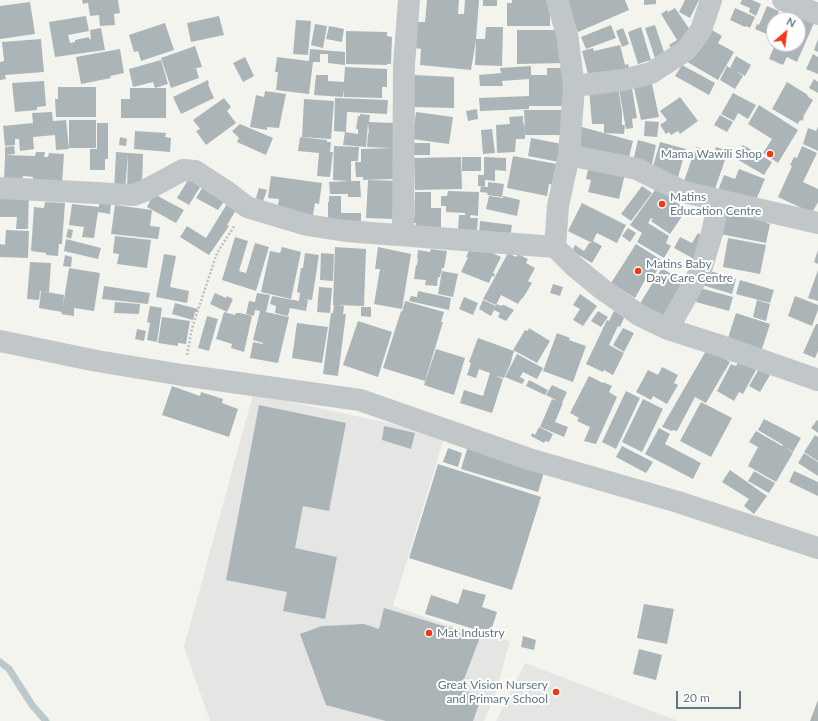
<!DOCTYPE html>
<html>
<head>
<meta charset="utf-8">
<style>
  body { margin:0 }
  #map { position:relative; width:818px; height:721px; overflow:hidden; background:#f4f4ef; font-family:Lato,sans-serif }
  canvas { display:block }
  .north { position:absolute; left:766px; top:12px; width:40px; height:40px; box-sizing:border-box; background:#fff; border:1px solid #bfc8cd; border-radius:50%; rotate:28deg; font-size:11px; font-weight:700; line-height:16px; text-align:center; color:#607683 }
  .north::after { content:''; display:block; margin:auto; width:14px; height:18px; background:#f33710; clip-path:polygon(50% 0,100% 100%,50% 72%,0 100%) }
  .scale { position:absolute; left:676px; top:691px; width:65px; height:18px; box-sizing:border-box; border:2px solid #607683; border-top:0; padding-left:5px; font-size:12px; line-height:14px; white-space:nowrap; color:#607683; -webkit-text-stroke:3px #fff; paint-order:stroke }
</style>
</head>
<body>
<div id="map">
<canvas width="818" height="721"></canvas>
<div class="north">N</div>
<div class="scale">20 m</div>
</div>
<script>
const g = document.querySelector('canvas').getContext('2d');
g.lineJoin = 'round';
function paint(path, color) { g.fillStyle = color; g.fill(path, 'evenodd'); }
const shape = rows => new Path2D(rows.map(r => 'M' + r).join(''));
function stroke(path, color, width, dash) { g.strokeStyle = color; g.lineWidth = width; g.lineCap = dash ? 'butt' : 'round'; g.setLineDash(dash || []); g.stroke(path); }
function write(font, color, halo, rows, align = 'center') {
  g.font = font + ' Lato,sans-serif'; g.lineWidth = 4; g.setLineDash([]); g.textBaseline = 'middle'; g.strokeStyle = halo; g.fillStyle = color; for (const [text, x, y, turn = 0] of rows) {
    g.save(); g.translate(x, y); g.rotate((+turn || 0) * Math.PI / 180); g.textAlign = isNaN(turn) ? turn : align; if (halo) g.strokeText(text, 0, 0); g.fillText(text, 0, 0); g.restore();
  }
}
paint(shape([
  [253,394,445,435,393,606,448,625,510,641,495,696,484,721,210,721,184,647],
  [525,663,678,721,496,721]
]), '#e5e5e3');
stroke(shape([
  [0,662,9,669,32,705,46,721]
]), '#bbc9cd', 7);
paint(shape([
  [82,0,118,0,120,13,114,14,115,25,100,26,99,15,90,16,88,3,83,4],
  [427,0,459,0,458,14,464,14,465,0,479,0,476,39,485,39,486,27,503,27,502,66,475,65,476,40,471,70,420,65,421,49,415,48,418,22,425,22],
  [483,0,497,0,497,6,483,6],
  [512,0,550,0,550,26,507,26,507,3,512,3],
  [564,0,625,0,629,10,578,32],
  [644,0,656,0,656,4,644,5],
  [685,0,699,0,690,18,679,12],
  [742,0,752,0,761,4,756,16,749,12,750,8,740,4],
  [30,2,35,34,0,39,0,6],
  [789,5,817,16,797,62,787,57,783,65,769,59,774,47,771,46,774,39,774,44,798,44,798,20,782,20],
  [767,6,779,11,769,35,755,29,757,24,759,25],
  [675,8,695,37,675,54,669,45,677,40,661,14,667,10,668,12],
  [735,8,755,17,750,28,746,26,745,27,730,20],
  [86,16,89,31,68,35,70,43,75,42,75,40,89,37,89,39,91,39,90,30,101,28,105,50,55,57,49,22],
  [219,16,224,35,191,42,187,23],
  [296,20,311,21,308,55,293,54],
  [165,23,174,50,141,61,138,51,134,52,129,35],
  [315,24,327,26,323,48,311,45],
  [611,25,616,38,586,49,581,37],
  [655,25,665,55,655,58,645,28],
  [329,26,344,29,342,42,326,39],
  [641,27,651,60,638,64,628,32],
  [707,27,722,36,718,43,734,52,718,80,684,60],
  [623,28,629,44,622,47,616,31],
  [517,30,559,30,567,63,517,64],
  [346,31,387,32,387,36,392,37,391,64,387,64,387,65,346,64],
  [41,39,44,72,5,75,6,79,0,80,0,62,4,61,2,42],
  [818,39,818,52,814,50],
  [620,45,625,65,628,64,630,72,590,82,582,51,593,48,594,51],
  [195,46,202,67,196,68,199,78,171,88,161,58],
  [120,49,124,73,110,76,111,78,81,84,76,57],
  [310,49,345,52,345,65,328,63,328,54,320,54,320,62,313,62,309,94,276,90,278,72,275,72,277,57,309,61],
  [813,54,818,57,818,74,806,69],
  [736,56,751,65,745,76,736,71,743,76,735,89,720,80,727,66,730,68],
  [245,57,254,76,243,82,233,63],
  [161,60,168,84,155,88,153,82,133,87,129,69],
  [682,65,715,83,709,95,675,76],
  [531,66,531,75,547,75,547,68,570,68,570,106,529,106,529,109,480,111,479,98,529,96,529,103,529,79,502,81,503,86,480,86,479,75,501,73,500,68],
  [345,67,387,69,387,87,382,87,382,98,344,97,344,90,343,97,314,95,316,75,328,75,328,81,344,82],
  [414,75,454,77,454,108,413,107],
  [814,79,818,82,818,93,809,88],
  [208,80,209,84,208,84,214,98,181,114,173,97],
  [44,81,46,106,37,107,37,110,15,112,12,83],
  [631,82,637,118,632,119,633,128,626,129,618,84],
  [787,82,808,95,807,96,813,100,803,117,804,118,802,121,800,120,798,124,772,109],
  [652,84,659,117,641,120,634,88],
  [58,87,96,87,96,117,56,117,55,99,58,99],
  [618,87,622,112,622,125,625,125,624,134,604,133,604,124,592,124,589,89],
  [130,88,166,88,166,118,121,118,121,99,130,99],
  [265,91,286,94,279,128,267,127,267,130,250,127,256,95,264,97],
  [733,93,756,105,748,119,738,113,734,121,721,114],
  [680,97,698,121,680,134,678,131,671,135,669,132,666,134,660,125,667,120,660,111],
  [224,98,231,107,227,111,236,123,206,145,196,131,200,129,193,120],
  [335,98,388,100,387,114,347,112,346,132,334,131],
  [304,99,334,101,331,139,302,137],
  [759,105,798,130,778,163,763,153,772,139,748,124],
  [477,109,478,119,468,121,466,111],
  [524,110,562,110,567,135,525,135,525,139,516,139,515,152,497,153,496,125,510,124,509,117,523,116,523,123,524,123,525,132],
  [52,112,53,121,66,120,69,149,56,150,55,135,33,137,34,149,20,151,19,139,15,139,15,145,5,146,3,126,33,123,32,113],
  [416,112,453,117,449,144,412,139],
  [360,114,370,115,369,122,394,123,395,179,363,180,363,177,356,177,355,162,361,162,361,149,392,148,367,147,368,133,369,133,368,123,366,147,343,145,345,132,358,134,358,129,356,129,358,116,360,116],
  [720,115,733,122,727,132,714,125],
  [69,120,96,120,96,148,69,148],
  [645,121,659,122,657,137,644,136],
  [97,123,108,123,108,159,105,159,105,170,90,170,90,149,97,149],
  [240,124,273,138,266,155,237,142,239,138,232,131],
  [582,127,633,141,627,165,576,151],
  [818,127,818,151,803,144,808,128,816,131],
  [492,129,495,153,483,154,481,130],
  [135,131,166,133,165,137,171,138,170,152,134,149],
  [120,137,127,139,126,146,119,145],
  [300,137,327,140,327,142,331,142,330,152,333,152,330,177,317,176,319,153,298,151],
  [531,138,562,144,559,162,528,156],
  [638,140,656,145,651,169,633,161],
  [660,142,686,149,678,177,652,170],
  [410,143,430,143,430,155,410,155],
  [743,145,772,162,764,175,735,158],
  [14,146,15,154,5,155,5,147],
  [334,146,359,147,358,161,351,161,351,181,360,181,361,197,348,197,348,194,330,194,329,182,349,181,333,180],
  [802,146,817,153,803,182,818,189,818,202,812,213,778,197,792,166,790,165,794,157,797,158],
  [696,147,714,153,716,147,728,151,712,198,683,184],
  [36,152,45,152,44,157,48,157,49,153,64,154,62,184,32,183,33,177,34,177,23,176,22,183,4,182,5,155,35,156],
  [116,152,128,153,125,191,114,191],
  [128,153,143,154,142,188,127,190],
  [513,156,557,164,553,185,549,184,547,196,507,188],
  [461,157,462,189,415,190,414,158],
  [462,157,481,157,481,171,462,171],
  [484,157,506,158,506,171,495,170,495,181,485,180,485,186,478,186,478,175,484,175],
  [590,161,626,170,619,199,588,192,591,180,586,179],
  [739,169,765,179,753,207,717,193,724,175,735,179],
  [193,172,205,179,189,205,177,198],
  [271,176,322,183,319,204,315,203,313,215,277,210,279,199,268,198],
  [368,180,401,181,395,219,366,218],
  [488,182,504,184,502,197,487,195,488,193,480,192,481,186,488,187],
  [660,183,670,195,669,198,687,209,670,234,651,221,653,219,651,218,648,223,669,236,666,243,671,246,664,258,637,242,642,233,630,225],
  [204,185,225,200,218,210,196,198],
  [642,186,652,193,631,221,621,214],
  [259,188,267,190,263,201,256,198],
  [29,191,28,229,16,229,17,217,0,217,0,195],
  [448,191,479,192,478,216,471,215,470,218,478,218,477,231,458,230,459,215,465,215,465,213,446,212,446,206,441,206,441,196,447,196],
  [415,192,431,192,431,208,441,208,441,229,415,228,416,223,414,223],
  [152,193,184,210,176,223,147,207,152,197],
  [329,196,341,196,341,213,361,213,361,226,328,227,328,202,329,202],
  [489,196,503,198,503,196,520,200,517,216,486,209],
  [230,199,239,205,227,225,229,226,209,255,180,237,187,226,206,238],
  [99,201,111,203,110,214,98,212,94,238,82,237,84,227,69,225,72,204,99,207],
  [45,202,65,203,62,244,59,244,58,256,46,255,46,253,31,251,34,207,44,208],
  [582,203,626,225,617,243,597,233,593,241,602,246,592,263,572,251,575,245,584,251,589,243,592,243,568,231],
  [115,205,152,210,150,226,160,227,158,239,111,234],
  [740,208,768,213,766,223,770,224,766,243,720,234,724,214,738,217],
  [480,221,512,225,510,238,479,234],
  [628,228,636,233,630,242,622,236],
  [68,229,73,230,71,239,66,237],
  [6,230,29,231,28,258,0,257,0,244,5,245],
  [698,233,708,238,696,260,674,248,680,237,692,243],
  [115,236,151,240,147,268,117,264,119,254,113,253],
  [235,237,248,241,239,271,246,273,255,243,269,247,256,291,222,280],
  [728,238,766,245,760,274,723,267],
  [66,239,101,248,98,259,64,251],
  [472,244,501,257,493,273,495,274,494,277,492,276,489,283,461,272,468,257,466,257],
  [636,244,663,261,649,283,645,280,635,298,611,283],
  [282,247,301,252,291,299,261,292,270,251,280,253],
  [335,247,366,249,364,306,333,305],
  [378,247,411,254,402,309,374,304,380,269,375,269],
  [431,249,447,251,444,268,442,268,440,277,438,277,437,286,425,285,426,280,414,279,416,265,417,265,418,258,417,258,418,250,430,252],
  [818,250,818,264,814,262],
  [305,253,319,255,312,300,304,299,308,300,306,311,290,308,288,316,275,313,276,306,270,304,272,296,299,301,300,293,297,292,301,268,303,268],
  [321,253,334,254,333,281,320,280],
  [508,253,516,257,518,254,528,259,526,263,535,268,528,281,532,283,523,298,522,298,518,304,501,295,496,305,483,299],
  [164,254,176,256,170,287,189,291,187,303,156,297],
  [65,255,72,257,71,267,63,266],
  [30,262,51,263,49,292,40,291,39,300,27,299],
  [69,268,100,273,94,311,74,308,74,316,61,314,62,312,39,308,41,291,64,295,63,306],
  [662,268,688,285,665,322,639,305],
  [707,270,736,279,732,294,702,285],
  [818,270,818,301,808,298],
  [442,271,458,274,453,297,438,294],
  [740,280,774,290,770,303,736,294],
  [553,284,563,287,560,296,550,293],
  [104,286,150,293,148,304,102,299],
  [319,287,332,288,330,313,317,312],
  [700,288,733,297,729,311,696,302],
  [418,291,451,298,449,310,409,301,411,296,417,297],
  [215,293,226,298,227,296,233,299,227,312,210,304],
  [257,293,270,295,266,312,289,317,278,363,250,358,253,342,263,344,263,343,253,340,260,311,255,310,254,316,246,314,249,301,255,302],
  [580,294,597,306,583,326,573,320,580,309,573,305],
  [795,296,818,305,818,310,812,326,788,316],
  [464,297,478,303,473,315,459,309],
  [483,300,496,306,497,304,501,306,502,305,504,305,514,310,506,321,498,317,500,313,494,310,491,316,479,309],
  [757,300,770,304,766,321,753,317],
  [405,301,444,312,441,322,443,322,425,381,383,368,401,311,402,312],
  [115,302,140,304,139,314,114,313],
  [175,303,198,309,197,312,195,312,193,320,172,314],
  [334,305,344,306,343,314,346,314,338,376,323,374,331,313,333,313],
  [150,306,162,308,157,342,147,340,150,323,147,322],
  [361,307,371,307,371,317,361,316],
  [598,311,608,317,601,327,591,321],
  [614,311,625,316,620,327,618,326,609,345,624,353,613,375,604,370,603,372,586,364,607,320,609,321],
  [224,312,235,315,236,313,240,313,252,316,244,352,231,348,232,344,216,339],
  [736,313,770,324,761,352,727,341],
  [207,316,218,319,209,351,198,348],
  [162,317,190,321,186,344,178,343,178,346,158,343],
  [358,321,392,332,378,377,343,365],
  [297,323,328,327,322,363,292,358],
  [816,324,818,324,818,351,815,358,803,353],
  [529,328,550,341,537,363,513,350,525,330,528,331],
  [623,328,634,333,624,352,613,345],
  [137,329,146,331,144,341,135,339],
  [557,333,570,338,569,340,586,346,573,382,543,371],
  [478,338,514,351,510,365,504,378,496,376,503,379,492,413,460,403,464,390,483,396,490,373,479,369,476,378,467,375,471,363,469,362],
  [436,349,465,358,454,395,424,385],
  [707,349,730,362,706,403,695,397,677,431,673,430,672,431,662,427],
  [517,354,543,368,537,379,523,372,520,377,525,380,522,384,505,377],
  [740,360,756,370,743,394,739,392,734,401,717,391,731,364,736,366],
  [662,367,678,375,674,383,678,385,667,404,653,396,651,400,636,392,648,370,658,375],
  [759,369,770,375,760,392,749,386],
  [589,376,603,383,603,382,612,386,609,392,617,397,596,444,584,441,590,427,577,421,579,418,570,413],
  [529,380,548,390,545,395,526,386],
  [552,385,567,392,562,403,563,403,555,422,568,427,564,437,540,427,552,399,558,401,546,395],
  [172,386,200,396,201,392,223,399,222,403,238,409,229,437,162,415],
  [626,391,640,398,616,449,602,442],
  [643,399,663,409,642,452,622,442],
  [701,402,732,418,711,457,680,441],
  [259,405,346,423,329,511,303,506,295,548,337,557,325,619,283,611,287,592,226,580],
  [764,419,801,438,793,452,786,448,793,453,776,482,748,466,758,447,749,442,756,431,782,446,783,445,758,430],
  [817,420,818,421,818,433,811,428],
  [384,426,415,433,411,449,382,440],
  [539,427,553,434,549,442,545,441,544,443,531,436,532,433,535,435],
  [659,428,670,434,665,444,701,463,693,479,645,454],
  [815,435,818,437,818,461,804,452],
  [468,446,545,469,538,492,461,469],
  [622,446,653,462,646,473,616,457],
  [448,448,462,453,458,467,443,462],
  [804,453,818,462,818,476,798,463],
  [438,464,541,497,512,590,409,558],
  [730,470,767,496,754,514,744,506,749,499,722,482],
  [754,471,775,483,769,493,748,481],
  [794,471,818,482,818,496,789,482],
  [463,589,486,595,482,607,497,612,490,634,425,614,431,595,458,604],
  [644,604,674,609,667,644,637,638],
  [384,608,480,637,460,690,482,696,473,721,386,721,326,705,300,634,322,626,364,624,379,629],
  [523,636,536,640,534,650,521,647],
  [639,649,662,655,656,680,633,674],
  [818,700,818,721,810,721]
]), '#abb5b8');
stroke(shape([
  [187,355,192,328,217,253,235,225]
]), '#bcbfc1', 2.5, [2, 2]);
stroke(shape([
  [557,0,567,35,574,86,569,155,558,206,555,247,574,266,602,289,639,315,668,329,718,345,818,380],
  [783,0,818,14],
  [574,86,623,80,651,73,685,51,691,44,701,30,711,0],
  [569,155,637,169,684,192,818,223],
  [0,188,134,195,144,191,183,170,195,171,226,191,247,207,307,225,346,231,555,247],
  [403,235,404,65,409,0],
  [668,329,701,270,712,233,719,201],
  [0,341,97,361,182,375,360,400,529,459,678,502,818,548]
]), '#c1c6c8', 22);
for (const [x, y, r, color] of [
  [770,154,4,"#f33710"],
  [662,204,4,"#f33710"],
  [638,271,4,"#f33710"],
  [429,633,4,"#f33710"],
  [556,692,4,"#f33710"]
]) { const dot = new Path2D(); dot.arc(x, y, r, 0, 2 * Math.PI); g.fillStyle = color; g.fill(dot); stroke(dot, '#fff', 1.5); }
write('12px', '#607683', '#fff', [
  ["Mama Wawili Shop",762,154,"right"],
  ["Matins",670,197],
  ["Education Centre",670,211],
  ["Matins Baby",646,264],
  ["Day Care Centre",646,278],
  ["Mat Industry",437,633],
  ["Great Vision Nursery",548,685,"right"],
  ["and Primary School",548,699,"right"]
], 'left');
</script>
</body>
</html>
